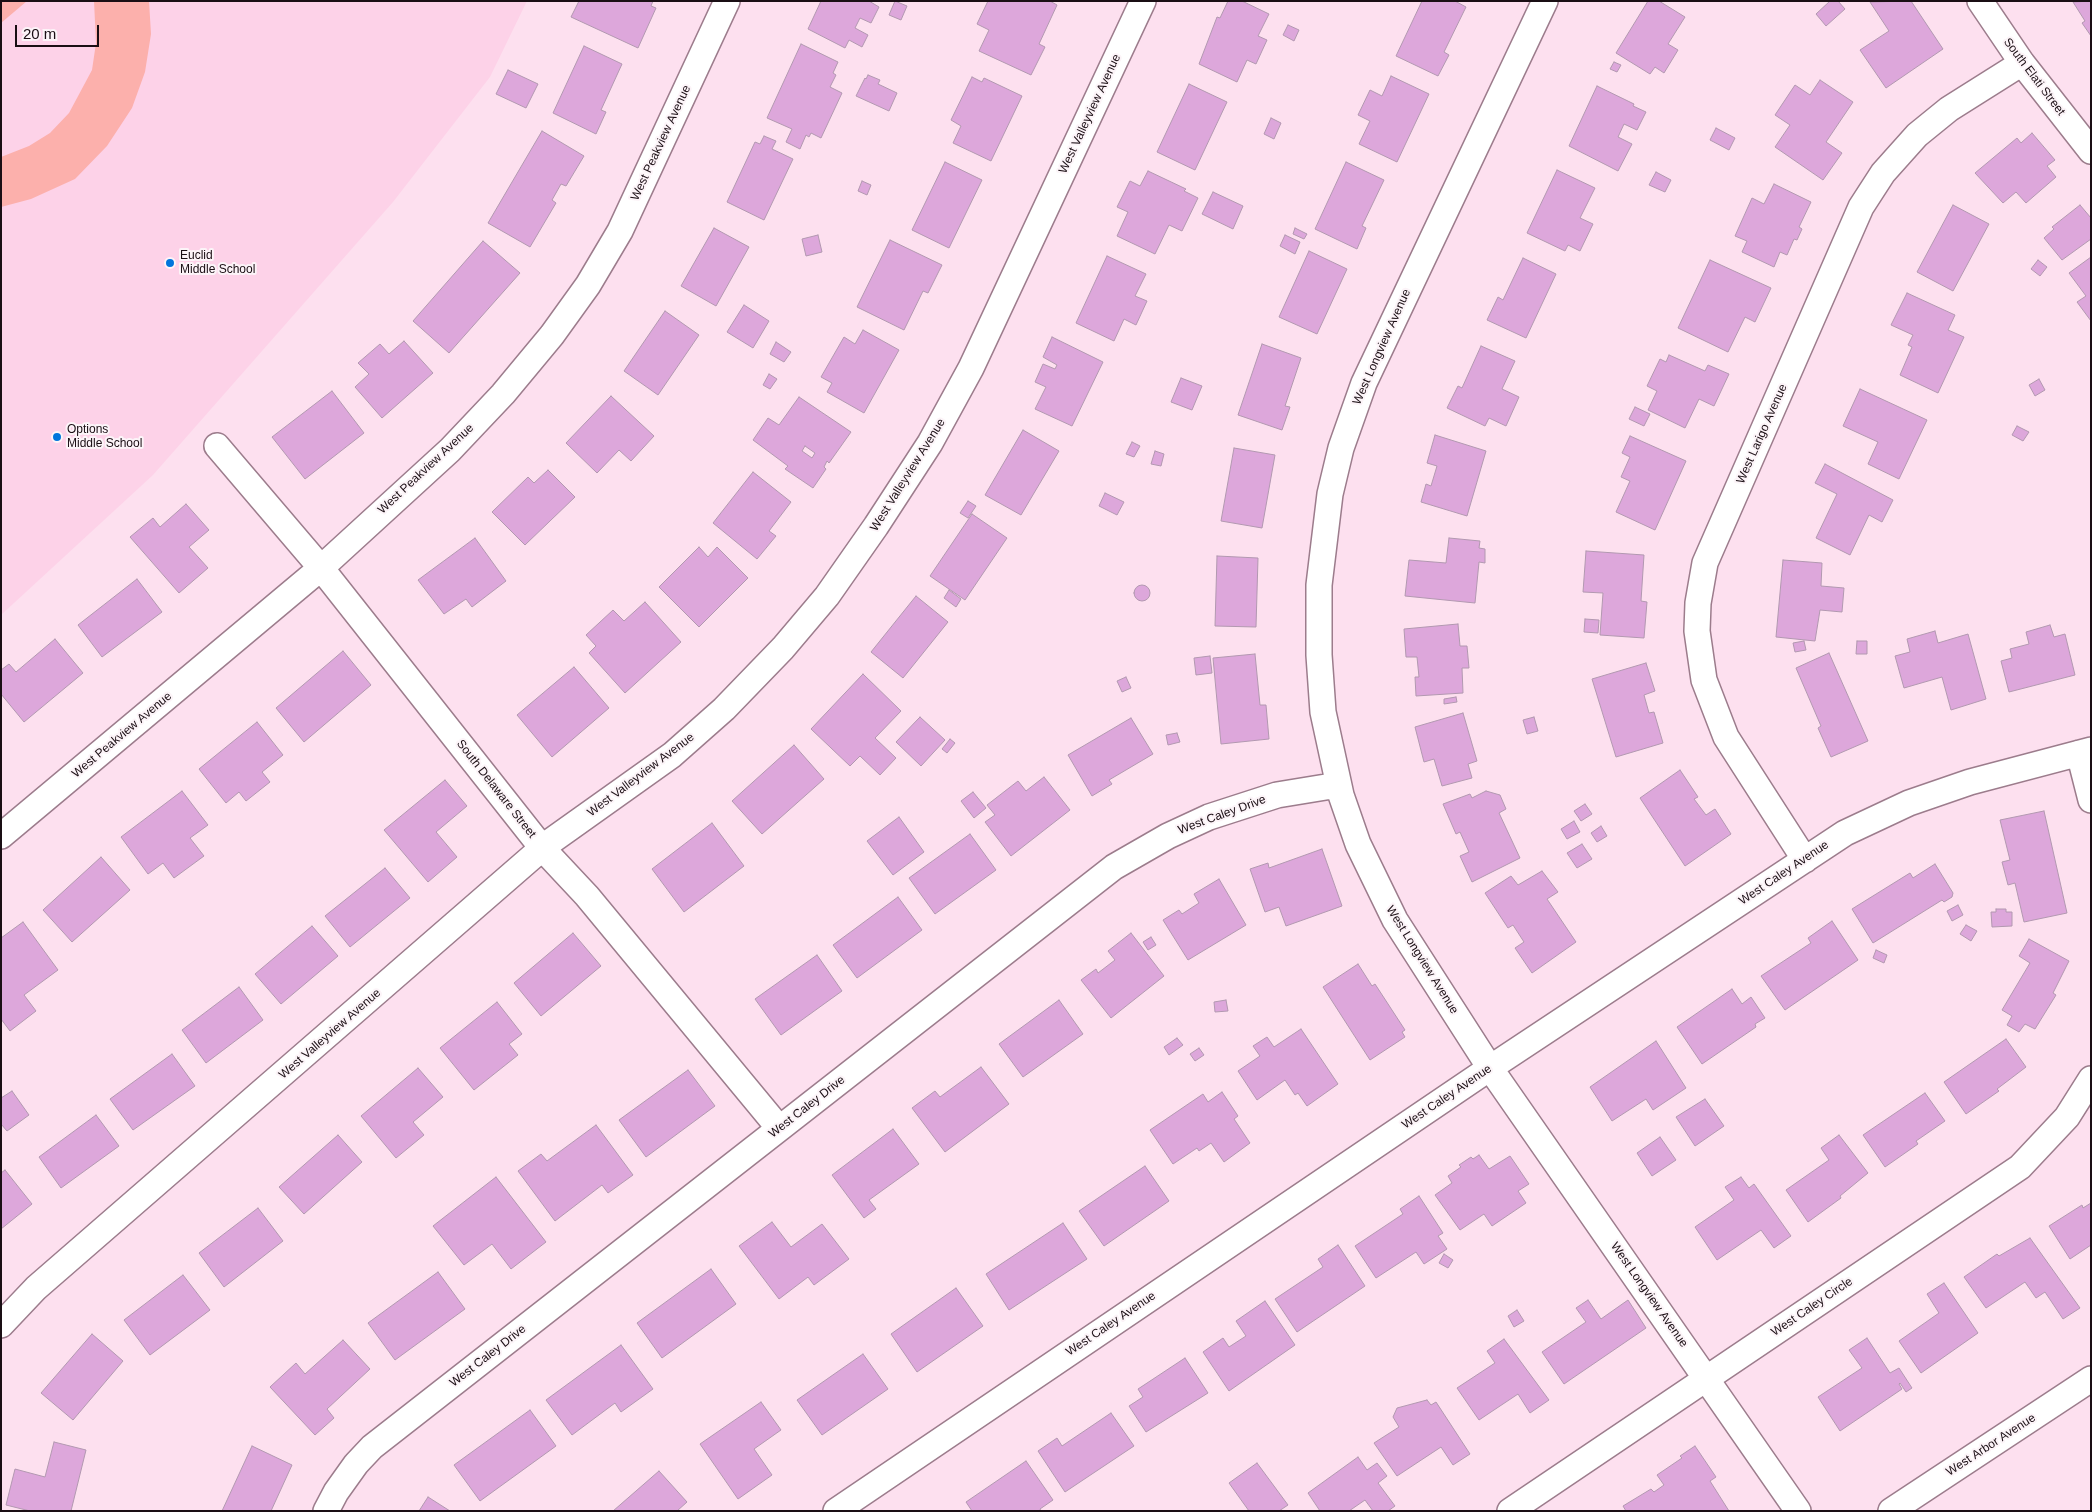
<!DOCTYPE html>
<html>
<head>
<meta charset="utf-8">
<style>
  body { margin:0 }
  #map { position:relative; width:2092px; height:1512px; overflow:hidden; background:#fde0ef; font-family:Helvetica,sans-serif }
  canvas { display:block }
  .frame { position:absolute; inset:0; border:2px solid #1a0e14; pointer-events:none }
  .scale { position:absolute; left:15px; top:25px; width:84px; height:22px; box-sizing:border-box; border:2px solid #1a0e14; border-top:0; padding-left:6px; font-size:15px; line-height:18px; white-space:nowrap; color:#1a0e14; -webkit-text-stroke:4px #fcf4f8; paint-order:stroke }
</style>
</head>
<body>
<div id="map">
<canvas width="2092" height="1512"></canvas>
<div class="frame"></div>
<div class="scale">20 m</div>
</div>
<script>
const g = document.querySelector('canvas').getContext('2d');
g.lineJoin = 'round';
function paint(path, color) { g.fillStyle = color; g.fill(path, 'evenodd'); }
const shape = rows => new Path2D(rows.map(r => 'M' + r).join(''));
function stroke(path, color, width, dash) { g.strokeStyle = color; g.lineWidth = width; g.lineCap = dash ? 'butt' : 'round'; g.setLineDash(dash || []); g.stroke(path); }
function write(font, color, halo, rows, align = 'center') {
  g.font = font + ' Helvetica,sans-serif'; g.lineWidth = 4; g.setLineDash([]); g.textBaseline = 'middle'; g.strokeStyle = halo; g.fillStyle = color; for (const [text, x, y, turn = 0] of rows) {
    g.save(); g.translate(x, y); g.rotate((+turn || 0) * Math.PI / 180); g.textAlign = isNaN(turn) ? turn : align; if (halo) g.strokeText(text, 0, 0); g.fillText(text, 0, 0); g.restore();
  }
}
paint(shape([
  [1,1,527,1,490,77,393,202,153,475,1,615]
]), '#fdd2e8');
paint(shape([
  [1,1,27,1,1,23],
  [94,1,149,1,151,34,145,72,132,108,107,146,75,179,31,199,1,207,1,157,29,146,50,133,69,113,92,70,96,43]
]), '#fcb0ac');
const building = shape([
  [579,1,653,1,651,6,656,8,638,48,571,17,579,1],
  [821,1,869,1,879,7,871,23,860,18,855,28,868,35,862,47,849,40,845,48,808,29,821,1],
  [895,1,907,6,901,20,889,15,895,1],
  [988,1,1050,1,1057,5,1039,44,1045,47,1031,75,979,51,989,30,977,24,988,1],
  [1228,1,1242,1,1269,14,1258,36,1267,40,1256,64,1247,60,1237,82,1199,64,1217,17,1220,18,1228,1],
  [1422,1,1455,1,1466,7,1444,52,1449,55,1438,76,1396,56,1422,1],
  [1648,1,1659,1,1685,17,1668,44,1678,50,1664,73,1655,67,1650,74,1616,53,1648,1],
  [1830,1,1838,1,1845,9,1826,26,1816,14,1830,1],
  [1911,1,1943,49,1886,88,1860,50,1889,31,1870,2,1911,1],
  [2091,1,2091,36,2082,23,2085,21,2073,2,2091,1],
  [1288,25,1299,30,1294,41,1283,35,1288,25],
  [801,44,838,62,833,73,836,75,830,87,842,93,821,138,811,133,809,137,806,135,800,149,786,142,792,129,767,118,801,44],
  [584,46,622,64,601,110,606,112,596,134,553,113,584,46],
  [1614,62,1621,65,1617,72,1610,69,1614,62],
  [508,70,538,84,526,108,496,94,508,70],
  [868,75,880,80,878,84,897,93,889,111,856,96,865,78,866,79,868,75],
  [1391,76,1429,94,1397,162,1359,144,1370,121,1358,115,1370,90,1382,96,1391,76],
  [972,77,982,82,984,78,1022,96,991,161,953,143,961,126,951,120,972,77],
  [1820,80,1853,102,1826,142,1842,153,1823,180,1775,147,1790,125,1775,115,1795,85,1810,95,1820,80],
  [1189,84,1227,102,1195,170,1157,152,1189,84],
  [1597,86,1634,104,1633,106,1646,112,1637,130,1624,124,1618,137,1632,144,1618,171,1569,146,1597,86],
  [1271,118,1281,123,1274,139,1264,134,1271,118],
  [1716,128,1735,138,1729,150,1710,140,1716,128],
  [542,131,584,156,566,186,561,184,552,200,556,203,530,247,488,223,542,131],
  [2032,133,2055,160,2047,166,2056,177,2026,203,2016,192,2003,203,1975,173,2017,138,2021,143,2032,133],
  [764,136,776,141,772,149,793,159,764,220,727,202,755,142,760,144,764,136],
  [945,162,982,180,949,248,912,230,945,162],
  [1346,162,1384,180,1362,226,1366,228,1357,249,1315,229,1346,162],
  [1557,170,1595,188,1580,218,1593,224,1580,251,1568,245,1565,251,1527,233,1557,170],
  [1148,171,1186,189,1184,191,1198,198,1182,231,1169,225,1155,254,1117,236,1128,212,1117,207,1130,181,1140,186,1148,171],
  [1656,172,1671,180,1665,192,1649,185,1656,172],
  [862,181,871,185,867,195,858,191,862,181],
  [1774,184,1811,202,1799,227,1802,229,1797,240,1794,239,1787,255,1780,252,1774,267,1742,252,1747,241,1735,236,1752,198,1764,204,1774,184],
  [1213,192,1243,206,1233,229,1202,214,1213,192],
  [1953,205,1989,224,1953,291,1917,272,1953,205],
  [2080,205,2091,218,2091,239,2062,260,2044,238,2054,229,2052,227,2080,205],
  [714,228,749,247,716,306,681,286,714,228],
  [1295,228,1307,234,1304,239,1293,234,1295,228],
  [818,235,822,252,806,256,802,239,818,235],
  [1285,235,1300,242,1295,254,1280,246,1285,235],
  [890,240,942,265,928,293,923,291,904,330,857,307,890,240],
  [483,241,520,273,449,353,413,321,483,241],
  [1309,251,1347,269,1317,334,1279,317,1309,251],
  [1107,256,1146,274,1135,296,1147,301,1136,325,1124,319,1114,341,1076,323,1107,256],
  [2091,257,2091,321,2077,302,2086,296,2069,273,2091,257],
  [1523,258,1556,274,1526,338,1487,320,1498,297,1503,300,1523,258],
  [1710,260,1771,288,1755,322,1745,317,1728,352,1678,328,1710,260],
  [2038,260,2047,267,2040,276,2031,269,2038,260],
  [1907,293,1955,315,1948,330,1964,337,1938,393,1900,375,1912,347,1908,345,1913,335,1891,325,1907,293],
  [744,305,769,321,753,348,727,332,744,305],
  [665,311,699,335,658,395,624,371,665,311],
  [863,330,899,350,864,413,827,392,832,383,821,377,844,337,855,344,863,330],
  [1052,337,1103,362,1072,426,1035,409,1046,387,1035,382,1043,364,1055,369,1057,365,1043,357,1052,337],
  [404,341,433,373,382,418,355,387,369,374,358,363,380,344,389,354,404,341],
  [776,342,791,352,784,362,770,354,776,342],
  [1262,344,1301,358,1285,406,1290,407,1282,430,1238,415,1262,344],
  [1481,346,1515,361,1502,389,1519,397,1506,426,1489,418,1485,426,1447,408,1458,386,1462,388,1481,346],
  [1669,355,1705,371,1708,365,1729,374,1714,406,1699,399,1685,428,1648,410,1657,391,1647,386,1660,359,1666,362,1669,355],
  [769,374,777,379,770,389,763,385,769,374],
  [1181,378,1202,386,1192,410,1171,402,1181,378],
  [2039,379,2045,390,2035,396,2029,385,2039,379],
  [1860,389,1927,420,1899,479,1868,464,1878,442,1843,426,1860,389],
  [332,391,364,433,305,479,272,437,332,391],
  [611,396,654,436,631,461,619,450,597,473,566,443,611,396],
  [799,397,851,432,829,463,827,461,824,467,826,469,813,488,785,469,788,466,753,440,768,418,779,425,799,397],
  [805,446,815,453,812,458,802,451,805,446],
  [1635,407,1650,414,1644,426,1629,419,1635,407],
  [2017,426,2029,432,2023,441,2012,435,2017,426],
  [1023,430,1059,451,1021,515,985,495,1023,430],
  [1435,435,1486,451,1467,516,1421,502,1426,484,1431,486,1437,466,1427,463,1435,435],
  [1630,436,1686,461,1655,530,1616,512,1630,481,1621,477,1630,457,1622,453,1630,436],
  [1132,442,1140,446,1134,457,1126,454,1132,442],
  [1234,448,1275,455,1262,528,1221,521,1234,448],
  [1155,451,1164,454,1161,466,1151,464,1155,451],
  [1825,464,1893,500,1882,522,1869,515,1850,555,1816,538,1837,494,1815,483,1825,464],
  [548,470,575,497,525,545,492,512,528,477,534,483,548,470],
  [753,472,791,502,769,531,776,536,757,559,713,523,753,472],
  [1105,493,1124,502,1117,515,1099,506,1105,493],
  [968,501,976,506,968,518,960,513,968,501],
  [186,504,209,530,189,547,208,568,179,593,130,537,153,518,160,527,186,504],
  [972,514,1007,538,965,600,930,576,972,514],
  [475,538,506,581,472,607,466,599,444,614,418,580,475,538],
  [1449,538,1480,541,1479,548,1485,549,1485,563,1479,562,1475,603,1405,596,1409,560,1446,563,1449,538],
  [699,547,708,557,717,547,748,578,699,627,659,587,699,547],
  [1586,551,1644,555,1641,601,1647,602,1644,638,1600,635,1603,593,1583,592,1586,551],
  [1217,556,1258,558,1256,627,1215,626,1217,556],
  [1783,560,1822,563,1821,586,1844,588,1842,612,1820,610,1815,641,1776,637,1783,560],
  [137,579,162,612,102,657,78,625,137,579],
  '1134 593a8 8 0 1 1 16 0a8 8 0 1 1-16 0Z',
  [949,590,961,599,956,607,944,598,949,590],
  [916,596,948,622,903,678,871,652,916,596],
  [645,602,681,642,625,693,589,653,596,646,586,635,613,610,624,621,645,602],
  [1585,619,1599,620,1598,633,1584,632,1585,619],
  [1458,624,1460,646,1467,646,1469,668,1462,668,1463,693,1416,696,1415,677,1419,677,1417,657,1406,657,1404,629,1458,624],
  [2050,625,2054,637,2065,634,2075,675,2009,692,2001,661,2012,658,2010,649,2029,644,2026,632,2050,625],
  [1935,631,1938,643,1968,634,1986,699,1951,710,1942,677,1904,688,1895,656,1910,652,1907,639,1935,631],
  [55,639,83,673,24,722,1,694,1,670,9,664,16,672,55,639],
  [1804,641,1806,650,1795,652,1793,643,1804,641],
  [1857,641,1867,641,1867,654,1856,654,1857,641],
  [343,651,371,685,304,742,276,708,343,651],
  [1829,653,1868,741,1831,757,1818,728,1821,726,1796,668,1829,653],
  [1255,654,1260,705,1266,705,1269,739,1221,744,1213,658,1255,654],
  [1210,656,1212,673,1196,675,1194,658,1210,656],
  [1646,663,1655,691,1644,695,1649,713,1654,712,1663,743,1616,757,1592,679,1646,663],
  [574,667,609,708,552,757,517,715,574,667],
  [863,674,901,711,875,738,896,758,880,775,860,756,850,766,811,729,863,674],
  [1126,677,1131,688,1122,692,1117,681,1126,677],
  [1456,697,1457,702,1444,704,1444,699,1456,697],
  [1463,713,1477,761,1468,764,1472,778,1442,786,1434,759,1424,762,1415,727,1463,713],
  [920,717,945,740,921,766,896,742,920,717],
  [1534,717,1538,731,1527,734,1523,720,1534,717],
  [1131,718,1153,754,1109,780,1112,784,1092,796,1068,755,1131,718],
  [257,722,283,755,262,772,270,782,246,801,239,792,226,803,199,769,257,722],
  [1177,733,1180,742,1168,745,1166,735,1177,733],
  [950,739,955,743,947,753,942,749,950,739],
  [794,745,824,779,762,834,732,801,794,745],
  [1680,770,1698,797,1694,799,1706,815,1715,809,1731,834,1685,866,1640,798,1680,770],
  [1044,777,1070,810,1011,856,985,822,995,815,987,805,1018,781,1026,791,1044,777],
  [445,780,467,806,436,832,457,857,428,882,384,830,445,780],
  [182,791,208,825,190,838,204,856,174,878,163,863,148,874,121,837,182,791],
  [1486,791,1500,795,1506,809,1499,813,1520,858,1472,882,1460,856,1469,852,1460,832,1456,834,1443,804,1470,794,1472,798,1486,791],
  [973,792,986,808,974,818,961,801,973,792],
  [1585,804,1592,814,1581,821,1574,811,1585,804],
  [2044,811,2067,913,2024,922,2015,883,2008,885,2002,862,2010,860,2000,820,2044,811],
  [899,817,924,852,893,875,867,841,899,817],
  [1574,821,1580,832,1567,839,1561,829,1574,821],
  [712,823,744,866,684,912,652,869,712,823],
  [1601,826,1607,836,1597,842,1591,833,1601,826],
  [970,834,996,870,935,914,909,878,970,834],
  [1582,844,1592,859,1577,868,1567,853,1582,844],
  [1322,849,1342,906,1286,926,1279,907,1265,912,1250,869,1268,863,1269,868,1322,849],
  [101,857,130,890,72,942,43,910,101,857],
  [1935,864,1953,893,1952,897,1944,902,1942,900,1873,943,1852,909,1910,873,1913,878,1935,864],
  [385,868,410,898,350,947,325,916,385,868],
  [1542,871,1558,892,1547,899,1576,942,1532,973,1515,948,1524,942,1513,925,1508,928,1485,893,1511,876,1518,885,1542,871],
  [1219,879,1246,925,1188,960,1163,920,1179,910,1182,914,1199,903,1194,894,1219,879],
  [898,897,922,930,857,978,833,945,898,897],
  [1958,905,1963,915,1952,921,1947,911,1958,905],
  [1996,909,2006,909,2006,912,2012,912,2012,926,1992,927,1991,912,1996,912,1996,909],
  [1832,921,1858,960,1785,1010,1761,976,1811,943,1808,938,1832,921],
  [23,922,58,970,24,995,36,1011,10,1031,1,1019,1,938,23,922],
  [1966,925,1977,931,1971,941,1960,934,1966,925],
  [312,926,338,956,281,1004,255,974,312,926],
  [573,933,601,966,541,1016,514,983,573,933],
  [1131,933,1164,976,1111,1018,1081,980,1096,969,1098,973,1115,960,1108,951,1131,933],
  [1151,937,1156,945,1148,950,1143,942,1151,937],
  [2029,939,2069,961,2053,993,2056,995,2035,1029,2025,1024,2019,1032,2007,1025,2012,1016,2002,1010,2030,963,2019,956,2029,939],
  [1876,950,1887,955,1884,963,1873,958,1876,950],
  [817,955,842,991,781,1035,755,999,817,955],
  [1358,964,1372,986,1375,984,1405,1030,1402,1032,1405,1037,1370,1060,1323,987,1358,964],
  [239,987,263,1020,206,1063,182,1030,239,987],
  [1732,989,1742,1004,1751,997,1765,1018,1755,1024,1756,1027,1702,1064,1677,1027,1732,989],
  [1059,1000,1083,1034,1023,1077,999,1044,1059,1000],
  [1226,1000,1228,1011,1215,1012,1214,1002,1226,1000],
  [497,1002,522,1034,509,1044,518,1055,474,1090,440,1048,497,1002],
  [1301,1029,1338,1084,1307,1106,1298,1093,1295,1095,1285,1080,1257,1100,1238,1071,1260,1056,1253,1046,1267,1037,1274,1047,1301,1029],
  [1177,1038,1183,1045,1169,1055,1164,1047,1177,1038],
  [2006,1039,2026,1067,1997,1089,1999,1091,1966,1114,1944,1082,2006,1039],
  [1656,1041,1686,1088,1653,1110,1646,1099,1612,1121,1590,1087,1656,1041],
  [1199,1048,1204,1055,1195,1061,1190,1054,1199,1048],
  [172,1054,195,1086,133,1130,110,1099,172,1054],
  [981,1067,1009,1104,945,1152,912,1108,935,1091,940,1097,981,1067],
  [418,1068,443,1097,413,1122,424,1135,396,1158,361,1116,418,1068],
  [688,1070,715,1106,646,1157,619,1120,688,1070],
  [12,1091,29,1115,7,1131,1,1124,1,1098,12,1091],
  [1222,1092,1238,1116,1234,1119,1250,1143,1224,1162,1211,1143,1199,1151,1197,1148,1173,1164,1150,1130,1203,1094,1208,1102,1222,1092],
  [1925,1093,1945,1121,1916,1141,1918,1144,1885,1167,1863,1135,1925,1093],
  [1705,1099,1724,1126,1695,1146,1676,1117,1705,1099],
  [96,1115,119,1146,61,1188,39,1157,96,1115],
  [596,1125,633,1175,608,1193,602,1185,555,1221,518,1171,541,1154,547,1161,596,1125],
  [893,1129,919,1164,869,1200,876,1209,864,1218,832,1175,893,1129],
  [338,1135,362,1162,304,1214,279,1187,338,1135],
  [1839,1135,1868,1173,1840,1196,1841,1198,1808,1222,1786,1190,1829,1160,1821,1148,1839,1135],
  [1660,1137,1676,1160,1652,1176,1637,1153,1660,1137],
  [1479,1155,1489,1169,1510,1156,1529,1184,1518,1191,1526,1203,1492,1226,1484,1214,1460,1230,1435,1195,1452,1183,1448,1176,1461,1167,1459,1165,1471,1157,1473,1159,1479,1155],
  [1145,1166,1169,1201,1104,1246,1079,1211,1145,1166],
  [5,1170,32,1204,1,1229,1,1173,5,1170],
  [496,1177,546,1242,511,1269,492,1244,464,1265,433,1226,496,1177],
  [1741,1177,1749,1188,1754,1184,1791,1236,1774,1248,1761,1230,1717,1260,1695,1227,1734,1200,1725,1187,1741,1177],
  [1419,1196,1443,1233,1438,1236,1447,1249,1424,1264,1416,1252,1376,1278,1355,1246,1403,1214,1400,1209,1419,1196],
  [2091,1203,2091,1245,2070,1259,2049,1226,2082,1205,2083,1208,2091,1203],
  [258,1208,283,1241,224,1287,199,1253,258,1208],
  [772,1222,791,1247,822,1224,849,1259,814,1285,808,1277,779,1299,739,1246,772,1222],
  [1063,1223,1087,1259,1009,1310,986,1274,1063,1223],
  [2030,1238,2080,1308,2063,1319,2045,1292,2036,1298,2025,1282,1986,1308,1964,1277,1997,1254,1999,1256,2030,1238],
  [1338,1245,1365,1286,1297,1332,1275,1299,1323,1267,1318,1259,1338,1245],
  [1444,1254,1453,1260,1448,1268,1439,1263,1444,1254],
  [711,1269,736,1304,662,1358,637,1323,711,1269],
  [438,1272,465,1309,395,1360,368,1323,438,1272],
  [183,1275,210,1310,150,1355,124,1320,183,1275],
  [1944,1283,1978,1333,1921,1373,1899,1341,1939,1313,1927,1294,1944,1283],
  [956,1288,983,1326,917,1372,891,1334,956,1288],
  [1588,1300,1601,1319,1628,1300,1646,1328,1564,1384,1542,1352,1586,1322,1576,1308,1588,1300],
  [1265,1301,1295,1345,1229,1391,1203,1352,1223,1338,1229,1347,1246,1336,1236,1321,1265,1301],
  [1517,1310,1524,1321,1514,1327,1508,1316,1517,1310],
  [92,1334,123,1361,73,1420,41,1393,92,1334],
  [1867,1338,1890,1373,1899,1368,1912,1388,1906,1392,1900,1383,1899,1384,1902,1389,1840,1431,1818,1397,1862,1368,1849,1350,1867,1338],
  [1504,1339,1549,1400,1530,1413,1518,1394,1479,1420,1457,1388,1495,1363,1487,1351,1504,1339],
  [343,1340,370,1369,327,1409,334,1418,315,1435,270,1387,296,1363,305,1374,343,1340],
  [621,1345,653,1389,621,1412,615,1403,572,1435,546,1400,621,1345],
  [863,1354,888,1389,822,1435,797,1400,863,1354],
  [1185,1358,1208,1393,1146,1432,1129,1406,1143,1397,1138,1389,1185,1358],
  [1427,1400,1431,1405,1436,1402,1470,1454,1453,1465,1441,1447,1397,1476,1374,1443,1399,1427,1393,1417,1397,1408,1427,1400],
  [761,1402,781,1430,754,1449,772,1475,738,1499,700,1444,761,1402],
  [530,1410,556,1446,480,1501,454,1465,530,1410],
  [1111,1413,1134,1446,1065,1492,1038,1451,1057,1438,1062,1446,1111,1413],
  [54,1442,86,1450,71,1511,30,1511,6,1505,15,1469,45,1477,54,1442],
  [252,1446,292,1465,271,1511,222,1511,252,1446],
  [1695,1446,1716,1477,1710,1481,1729,1511,1626,1511,1623,1506,1651,1489,1654,1492,1664,1485,1657,1475,1682,1458,1680,1456,1695,1446],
  [1358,1457,1367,1470,1377,1463,1387,1476,1378,1483,1395,1506,1388,1511,1373,1511,1365,1500,1349,1511,1320,1511,1308,1493,1358,1457],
  [1026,1461,1053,1500,1040,1509,1041,1511,972,1511,966,1502,1026,1461],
  [1257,1463,1288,1505,1279,1511,1249,1511,1229,1483,1257,1463],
  [659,1471,687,1502,677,1511,613,1511,659,1471],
  [428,1497,450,1511,419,1511,428,1497]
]);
paint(building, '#dda7db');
stroke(building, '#b298b0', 1);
const street = shape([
  [1545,1,1364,383,1341,448,1330,494,1319,585,1319,655,1323,712,1341,795,1358,844,1395,920,1490,1068,1798,1511],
  [1980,1,2022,63,2091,151],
  [217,446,321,568,543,849,587,896,779,1128],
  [2079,753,2091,800],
  [1,836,321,568,450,450,503,394,552,335,588,285,620,231,727,1],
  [1805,860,1726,737,1704,680,1697,631,1698,603,1705,563,1861,207,1883,173,1917,135,1949,109,2022,63],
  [1,1325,36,1288,547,844,672,755,724,709,783,648,827,596,876,526,930,443,971,368,1143,1],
  [326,1511,336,1492,356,1464,372,1447,1114,867,1168,836,1209,817,1277,795,1338,785],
  [836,1511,1490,1068,1845,833,1909,803,1970,782,2091,750],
  [1510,1511,2020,1167,2067,1117,2091,1079],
  [1891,1511,2091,1379]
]);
stroke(street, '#9c7c8c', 28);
stroke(street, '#fff', 25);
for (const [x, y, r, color] of [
  [170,263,5,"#0075dc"],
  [57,437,5,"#0075dc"]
]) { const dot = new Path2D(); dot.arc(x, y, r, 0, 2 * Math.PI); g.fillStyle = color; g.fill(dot); stroke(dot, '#fcf4f8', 2); }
write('12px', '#1a0e14', '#fcf4f8', [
  ["South Elati Street",2034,77,53],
  ["West Valleyview Avenue",1090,114,-65],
  ["West Peakview Avenue",661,143,-65],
  ["West Longview Avenue",1382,347,-66],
  ["West Larigo Avenue",1762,434,-66],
  ["West Peakview Avenue",426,469,-43],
  ["West Valleyview Avenue",908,475,-58],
  ["West Peakview Avenue",122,735,-40],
  ["West Valleyview Avenue",641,775,-37],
  ["South Delaware Street",496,789,52],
  ["West Caley Drive",1222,815,-20],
  ["West Caley Avenue",1784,873,-34],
  ["West Longview Avenue",1422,960,58],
  ["West Valleyview Avenue",330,1034,-41],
  ["West Caley Avenue",1447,1097,-34],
  ["West Caley Drive",807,1107,-38],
  ["West Longview Avenue",1649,1295,55],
  ["West Caley Circle",1812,1307,-34],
  ["West Caley Avenue",1111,1324,-34],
  ["West Caley Drive",488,1356,-38],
  ["West Arbor Avenue",1991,1445,-33]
]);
write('12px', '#1a0e14', '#fcf4f8', [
  ["Euclid",180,256],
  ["Middle School",180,270],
  ["Options",67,430],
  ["Middle School",67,444]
], 'left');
</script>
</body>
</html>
